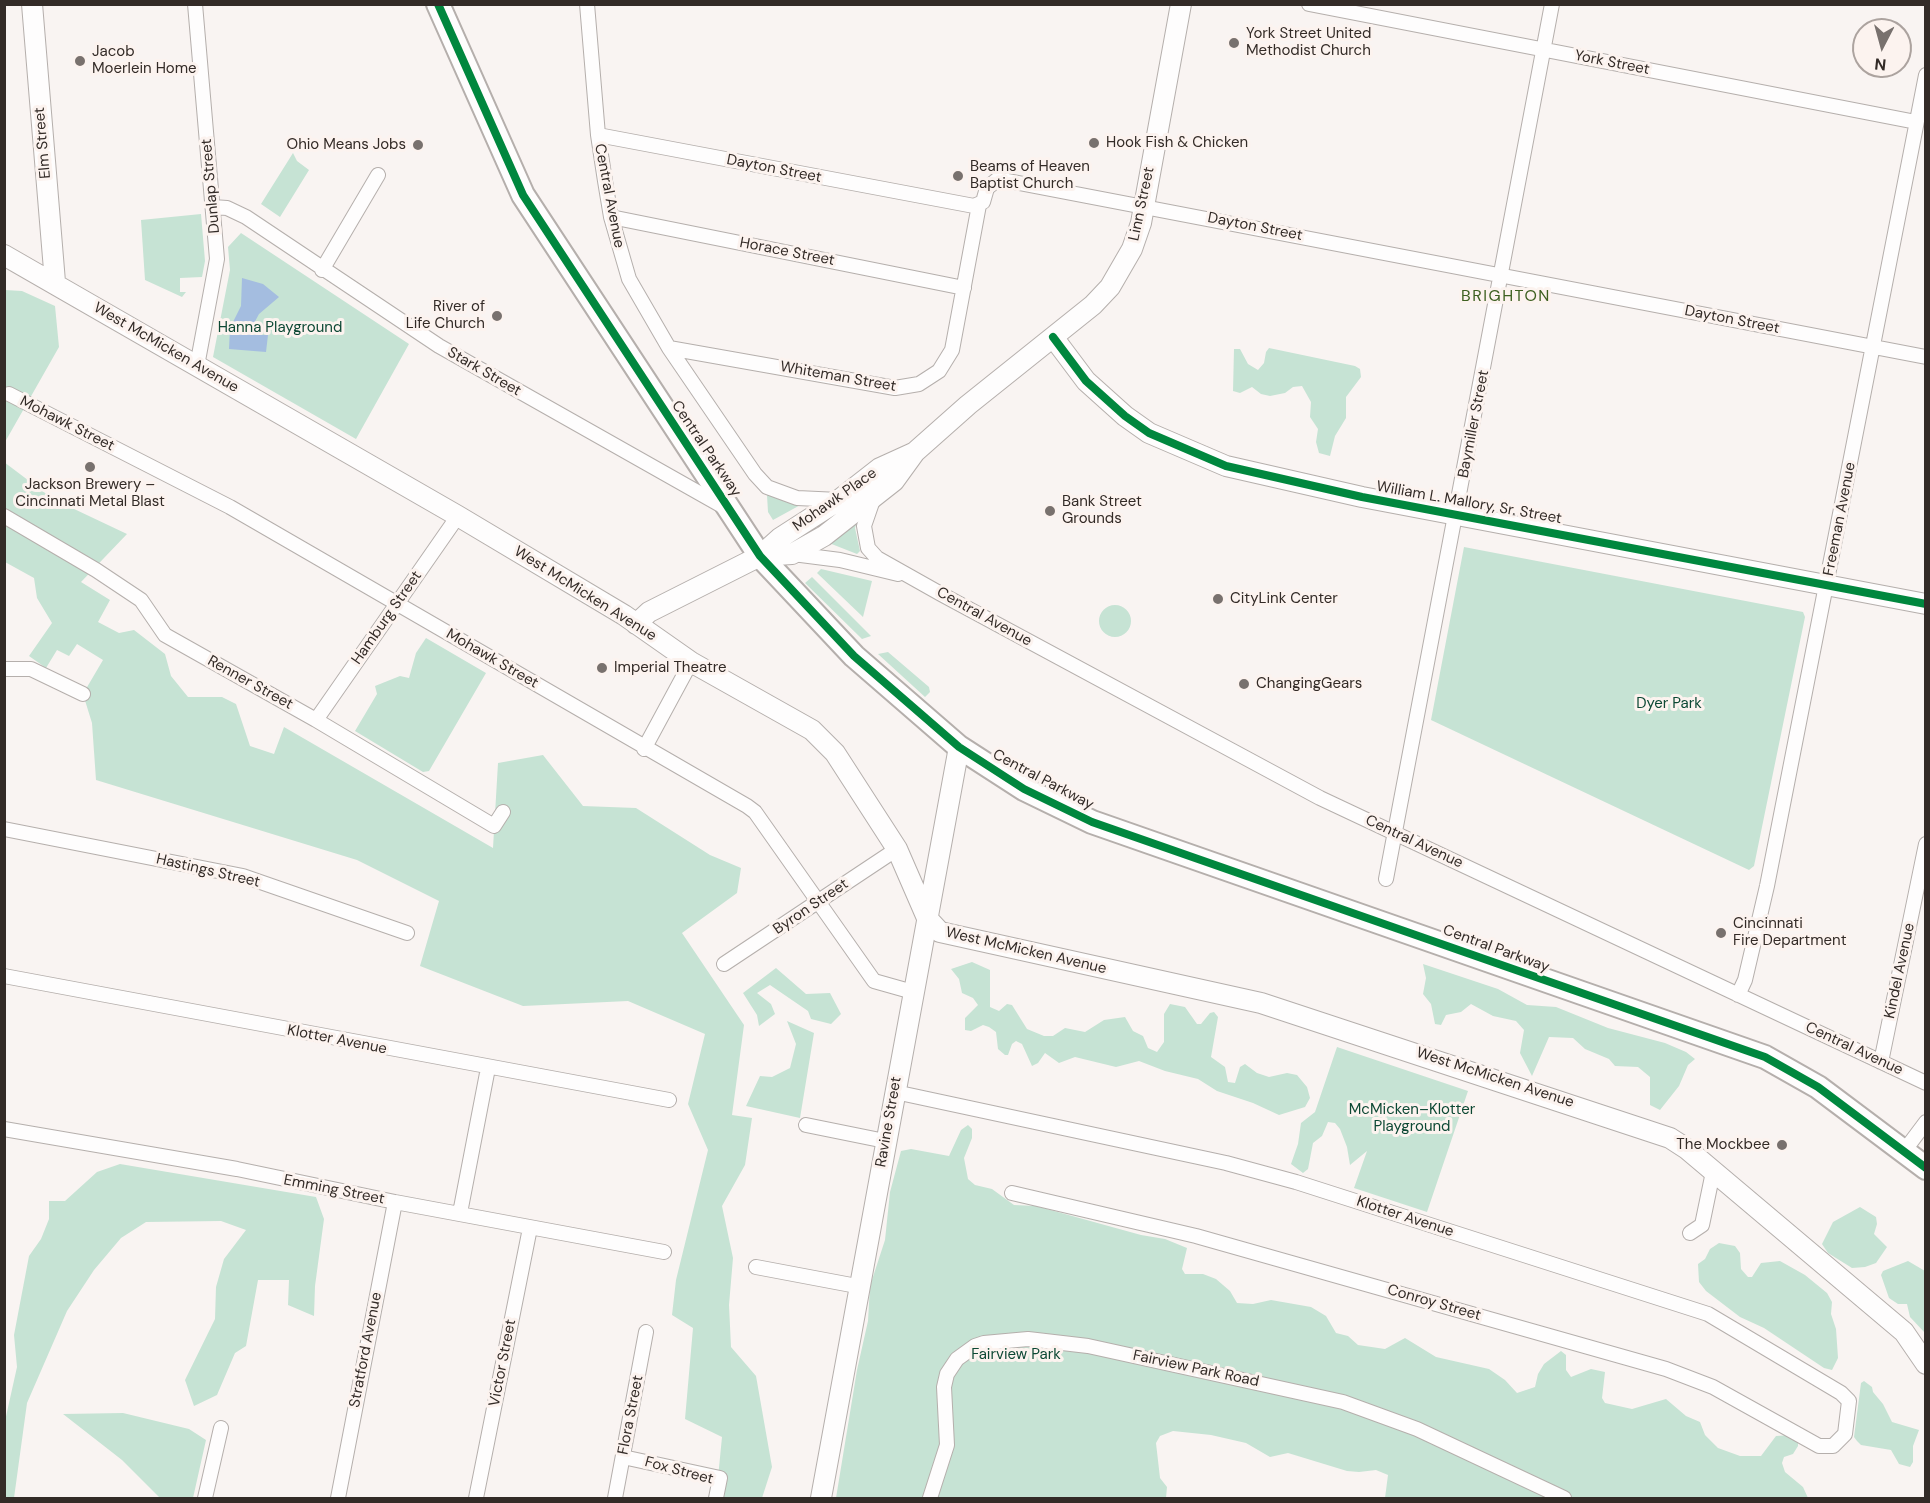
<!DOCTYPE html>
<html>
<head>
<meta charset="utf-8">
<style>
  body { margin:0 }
  #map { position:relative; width:1930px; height:1503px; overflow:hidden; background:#f9f4f2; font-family:"DM Sans",sans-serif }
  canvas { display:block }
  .frame { position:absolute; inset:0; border:6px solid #332b27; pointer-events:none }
  .north { position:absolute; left:1852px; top:18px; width:60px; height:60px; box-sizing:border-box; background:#fcf3ef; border:2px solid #aca39f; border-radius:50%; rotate:186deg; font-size:16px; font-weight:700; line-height:24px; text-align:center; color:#332b27 }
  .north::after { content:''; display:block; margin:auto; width:21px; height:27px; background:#78716e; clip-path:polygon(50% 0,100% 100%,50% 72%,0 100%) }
</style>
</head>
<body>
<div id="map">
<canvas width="1930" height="1503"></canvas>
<div class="frame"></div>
<div class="north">N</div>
</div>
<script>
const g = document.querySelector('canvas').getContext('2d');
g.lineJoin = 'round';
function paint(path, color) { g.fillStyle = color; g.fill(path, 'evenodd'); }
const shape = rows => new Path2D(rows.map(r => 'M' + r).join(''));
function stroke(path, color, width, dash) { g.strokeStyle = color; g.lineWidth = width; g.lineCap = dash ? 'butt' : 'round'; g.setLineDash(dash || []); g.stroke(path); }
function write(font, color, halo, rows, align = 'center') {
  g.font = font + ' "DM Sans",sans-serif'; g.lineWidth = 6; g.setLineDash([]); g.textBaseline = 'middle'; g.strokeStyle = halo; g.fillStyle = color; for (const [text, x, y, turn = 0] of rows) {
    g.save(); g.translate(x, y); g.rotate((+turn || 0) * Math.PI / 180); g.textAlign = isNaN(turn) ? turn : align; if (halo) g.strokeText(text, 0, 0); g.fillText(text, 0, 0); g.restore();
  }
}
paint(shape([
  [293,153,297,161,309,170,280,217,261,204],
  [201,214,205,261,202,277,180,278,180,292,186,292,182,297,145,280,141,220],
  [241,233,409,344,356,439,213,357,230,270,228,247],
  [5,290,22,291,55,306,59,347,5,442],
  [1269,348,1355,366,1360,369,1361,377,1346,397,1346,418,1335,436,1330,456,1319,453,1316,442,1318,429,1310,417,1311,402,1302,386,1293,387,1285,393,1270,396,1261,394,1252,387,1240,393,1233,391,1234,349,1240,349,1248,364,1258,370,1264,363,1266,352],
  [4,462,53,499,127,534,81,582,110,600,98,622,119,633,134,630,165,654,171,676,188,697,222,697,236,704,250,746,274,754,284,727,493,848,498,763,543,755,583,806,636,808,710,855,741,868,737,893,682,933,744,1025,732,1115,752,1118,745,1165,722,1206,733,1258,729,1305,731,1347,756,1376,772,1467,762,1498,716,1498,722,1437,685,1419,693,1328,672,1315,676,1280,708,1150,688,1104,705,1034,628,1001,523,1006,420,966,439,901,357,860,96,780,92,723,83,694,103,660,77,644,69,656,57,650,46,668,29,656,52,623,37,598,34,578,5,562],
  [767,495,804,503,773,520,768,512],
  [858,519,855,528,860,551,857,554,829,543],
  [1464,547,1803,612,1805,617,1754,866,1749,870,1431,720],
  [821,569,872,581,863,617,817,573],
  [812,577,871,636,862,639,805,583],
  '1099 621a16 16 0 1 1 32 0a16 16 0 1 1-32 0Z',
  [426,638,486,673,429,771,423,772,355,731,377,694,375,686,400,676,409,678,416,653],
  [888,652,929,687,930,692,925,697,878,654],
  [972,962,990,970,990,1007,999,1011,1007,1004,1012,1005,1027,1029,1044,1036,1053,1036,1065,1028,1085,1032,1104,1020,1125,1017,1133,1031,1143,1036,1148,1048,1157,1052,1164,1042,1164,1014,1170,1004,1185,1007,1197,1024,1201,1024,1210,1013,1214,1012,1218,1017,1211,1057,1225,1067,1228,1082,1235,1083,1240,1067,1245,1064,1257,1073,1269,1077,1287,1073,1297,1075,1307,1087,1310,1098,1305,1107,1279,1115,1253,1103,1217,1091,1198,1079,1165,1071,1139,1061,1116,1067,1075,1057,1059,1063,1045,1053,1038,1063,1032,1066,1022,1044,1016,1041,1012,1044,1008,1055,1005,1055,998,1049,996,1032,989,1027,983,1025,971,1031,965,1030,965,1018,978,1005,973,998,962,993,959,979,951,969],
  [1423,964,1498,989,1527,1005,1556,1007,1608,1028,1665,1043,1686,1052,1695,1059,1688,1065,1679,1086,1660,1110,1650,1105,1650,1077,1638,1067,1615,1066,1609,1059,1585,1049,1573,1038,1549,1037,1532,1076,1520,1053,1524,1030,1516,1021,1493,1016,1471,1004,1461,1012,1446,1015,1441,1025,1435,1024,1431,1004,1423,994,1426,978],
  [776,968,806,994,830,993,841,1014,831,1024,811,1019,808,1011,770,985,757,993,771,1004,775,1014,759,1026,757,1015,743,993],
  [787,1021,814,1033,800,1118,746,1106,760,1076,772,1077,790,1068,796,1044],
  [1337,1047,1468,1091,1427,1212,1354,1188,1367,1151,1350,1165,1347,1147,1340,1129,1335,1123,1328,1122,1322,1136,1313,1143,1308,1169,1303,1173,1291,1164,1298,1144,1301,1123,1315,1112],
  [968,1125,972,1129,972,1138,964,1158,968,1179,975,1185,992,1189,1014,1205,1036,1206,1141,1235,1165,1239,1187,1248,1182,1269,1185,1274,1203,1274,1216,1279,1230,1291,1237,1303,1253,1304,1271,1300,1311,1307,1326,1316,1336,1333,1348,1336,1358,1345,1385,1349,1405,1338,1436,1357,1489,1369,1505,1380,1517,1393,1535,1387,1538,1374,1544,1364,1561,1351,1566,1355,1566,1370,1571,1377,1591,1369,1605,1372,1602,1398,1605,1403,1632,1409,1666,1399,1686,1416,1700,1422,1705,1435,1718,1448,1740,1456,1761,1456,1776,1436,1791,1435,1798,1440,1798,1446,1793,1454,1784,1457,1782,1463,1785,1472,1803,1487,1808,1498,1385,1498,1388,1475,1376,1470,1359,1472,1347,1471,1288,1453,1270,1457,1246,1443,1211,1435,1173,1431,1160,1436,1156,1443,1160,1478,1167,1487,1166,1498,836,1498,857,1370,868,1321,870,1286,885,1240,890,1192,901,1151,911,1149,949,1156,961,1130],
  [120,1164,316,1197,324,1219,315,1286,314,1316,288,1305,289,1280,258,1280,246,1346,235,1353,217,1395,194,1406,185,1380,215,1319,216,1287,224,1259,246,1230,221,1221,146,1222,121,1238,94,1270,67,1311,27,1403,14,1498,5,1498,5,1421,17,1367,14,1335,29,1256,41,1239,49,1219,49,1201,65,1201,97,1172],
  [1860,1207,1876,1217,1877,1224,1874,1234,1887,1247,1876,1263,1865,1267,1852,1268,1828,1253,1822,1244,1833,1222],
  [1719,1243,1735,1246,1740,1253,1741,1269,1748,1277,1752,1277,1761,1263,1780,1261,1805,1275,1827,1293,1832,1302,1831,1314,1836,1329,1838,1358,1832,1370,1824,1368,1764,1328,1740,1317,1706,1291,1699,1282,1698,1264,1705,1259,1710,1249],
  [1908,1261,1925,1271,1925,1333,1910,1317,1907,1304,1898,1304,1889,1298,1881,1275,1883,1271],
  [1864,1381,1872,1387,1873,1392,1883,1404,1892,1422,1919,1430,1913,1446,1913,1462,1910,1467,1899,1464,1891,1450,1861,1445,1857,1441,1854,1437,1861,1383],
  [123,1413,189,1429,206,1440,193,1498,160,1498,122,1460,63,1414]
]), '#c6e3d4');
paint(shape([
  [242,278,263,284,279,297,259,314,252,327,252,335,268,335,266,352,229,349,230,328,241,306]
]), '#a4bde0');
const street = shape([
  [195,4,217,259,197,366],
  [587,4,598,135,605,181,611,217,629,279,669,348,755,474,767,487,797,498,839,500],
  [1309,4,1916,122],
  [598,135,974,206,983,202,987,188,998,179,1926,357],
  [213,207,227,208,246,217,439,346,724,507],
  [611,217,964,288],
  [322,270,378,175],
  [669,348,895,388,919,384,939,371,952,350,979,205],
  [9,394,230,507,747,806,755,812,874,981,913,992],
  [873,500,864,526,868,548,877,558,941,594,1320,798,1926,1083],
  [4,516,96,570,141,600,165,635,316,720,494,826,503,812],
  [793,554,840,560,898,574],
  [4,669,31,669,83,694],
  [316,720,458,516],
  [644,749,691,662],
  [4,829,243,876,407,933],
  [1386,879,1552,4],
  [724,964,897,849],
  [4,976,669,1100],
  [1738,995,1745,980,1767,886,1926,75],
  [1881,1062,1926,844],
  [895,1092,1226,1163,1296,1182,1708,1314,1841,1393,1849,1401,1845,1434,1833,1446,1819,1446,1713,1387,1666,1369,1196,1236,1012,1193],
  [806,1125,885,1141],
  [4,1129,237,1169,395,1202,664,1252],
  [1905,1150,1926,1122],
  [460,1213,488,1068],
  [1690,1233,1702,1225,1713,1172],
  [756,1267,862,1287],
  [623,1457,720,1478,716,1498],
  [205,1498,221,1428],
  [338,1498,395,1202],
  [476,1498,530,1228],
  [615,1498,646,1332],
  [930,1498,947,1445,944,1387,947,1374,957,1359,975,1346,984,1343,1028,1339,1088,1346,1343,1402,1417,1429,1564,1498]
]);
const secondary = shape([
  [32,4,55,282],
  [4,255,458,516,624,615,691,662,812,730,835,753,897,849,927,918,940,932,1261,1003,1670,1138,1687,1149,1904,1332,1926,1364],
  [1053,337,1086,381,1125,416,1149,433,1226,466,1362,497,1926,604],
  [760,556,792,554,824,536,894,481,915,452,968,405,1093,305,1110,287,1132,249,1141,223,1181,4],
  [636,624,649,612,760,556,780,538,839,500,880,468,913,453],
  [821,1498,959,747]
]);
const primary = shape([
  [438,4,523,195,760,556,854,656,959,747,1024,789,1092,822,1765,1057,1818,1087,1926,1168]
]);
stroke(street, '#b5afac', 16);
stroke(secondary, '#b5afac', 22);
stroke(primary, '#b5afac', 26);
stroke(street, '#fefdfd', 14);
stroke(secondary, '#fefdfd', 20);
stroke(primary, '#fefdfd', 22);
stroke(shape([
  [438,4,523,195,760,556,854,656,959,747,1024,789,1092,822,1765,1057,1818,1087,1926,1168],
  [1053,337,1086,381,1125,416,1149,433,1226,466,1362,497,1926,604]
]), '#00873e', 8);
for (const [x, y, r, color] of [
  [1234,43,6,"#78716e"],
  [80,61,6,"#78716e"],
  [1094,143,6,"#78716e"],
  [418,145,6,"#78716e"],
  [958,176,6,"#78716e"],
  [497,316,6,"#78716e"],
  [90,467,6,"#78716e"],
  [1050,511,6,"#78716e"],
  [1218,599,6,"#78716e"],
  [602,668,6,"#78716e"],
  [1244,684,6,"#78716e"],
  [1721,933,6,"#78716e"],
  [1782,1145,6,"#78716e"]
]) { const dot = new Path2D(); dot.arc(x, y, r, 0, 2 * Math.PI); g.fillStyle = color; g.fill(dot); stroke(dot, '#fcf3ef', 2); }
write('15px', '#332b27', '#fcf3ef', [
  ["York Street United",1246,34],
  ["Methodist Church",1246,51],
  ["Jacob",92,52],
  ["Moerlein Home",92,69],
  ["Hook Fish & Chicken",1106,143],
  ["Ohio Means Jobs",406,145,"right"],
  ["Beams of Heaven",970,167],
  ["Baptist Church",970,184],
  ["River of",485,307,"right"],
  ["Life Church",485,324,"right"],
  ["Jackson Brewery –",90,485,"center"],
  ["Cincinnati Metal Blast",90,502,"center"],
  ["Bank Street",1062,502],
  ["Grounds",1062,519],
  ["CityLink Center",1230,599],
  ["Imperial Theatre",614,668],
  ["ChangingGears",1256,684],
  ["Cincinnati",1733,924],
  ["Fire Department",1733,941],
  ["The Mockbee",1770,1145,"right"]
], 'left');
write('15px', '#332b27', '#fcf3ef', [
  ["York Street",1612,63,11],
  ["Elm Street",43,143,-95],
  ["Dayton Street",774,169,11],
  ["Dunlap Street",211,186,-95],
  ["Central Avenue",609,196,79],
  ["Linn Street",1142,204,-78],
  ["Dayton Street",1255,227,11],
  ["Horace Street",787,252,11],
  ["Dayton Street",1732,320,11],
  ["West McMicken Avenue",166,348,30],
  ["Stark Street",484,372,30],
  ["Whiteman Street",838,377,10],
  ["Mohawk Street",67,424,27],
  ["Baymiller Street",1474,424,-79],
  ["Central Parkway",706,449,56],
  ["Mohawk Place",835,500,-35],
  ["William L. Mallory, Sr. Street",1469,503,10],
  ["Freeman Avenue",1840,519,-79],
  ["West McMicken Avenue",585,594,32],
  ["Central Avenue",984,617,29],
  ["Hamburg Street",387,618,-55],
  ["Mohawk Street",492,659,30],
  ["Renner Street",250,683,29],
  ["Central Parkway",1043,780,28],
  ["Central Avenue",1414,842,25],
  ["Hastings Street",208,871,13],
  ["Byron Street",811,907,-34],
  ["Central Parkway",1496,949,20],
  ["West McMicken Avenue",1026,951,13],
  ["Kindel Avenue",1900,971,-78],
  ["Klotter Avenue",337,1040,11],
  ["Central Avenue",1854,1049,25],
  ["West McMicken Avenue",1495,1078,18],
  ["Ravine Street",889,1122,-80],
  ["Emming Street",334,1190,11],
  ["Klotter Avenue",1405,1217,18],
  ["Conroy Street",1434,1303,16],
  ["Stratford Avenue",366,1350,-79],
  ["Victor Street",503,1363,-79],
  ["Fairview Park Road",1196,1369,12],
  ["Flora Street",631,1415,-79],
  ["Fox Street",679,1471,15]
]);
write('15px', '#0c4834', '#fcf3ef', [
  ["Hanna Playground",280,328],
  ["Dyer Park",1669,704],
  ["McMicken–Klotter",1412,1110],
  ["Playground",1412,1127],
  ["Fairview Park",1016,1355]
]);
g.letterSpacing = '1.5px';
write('16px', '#3d6021', '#fcf3ef', [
  ["BRIGHTON",1506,297]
]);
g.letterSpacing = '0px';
</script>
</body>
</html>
